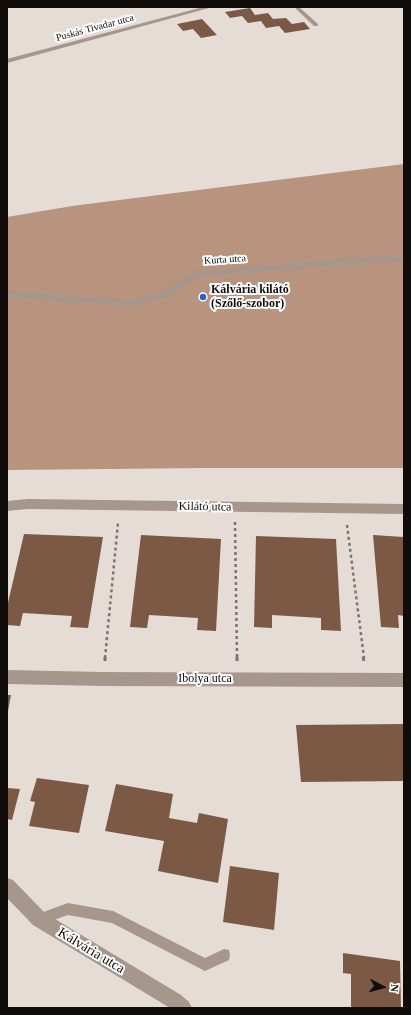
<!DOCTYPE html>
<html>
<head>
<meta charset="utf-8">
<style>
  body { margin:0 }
  #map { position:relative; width:411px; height:1015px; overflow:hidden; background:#e6dcd6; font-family:Georgia,serif }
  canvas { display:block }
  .frame { position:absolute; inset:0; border:8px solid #0f0c0a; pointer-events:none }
  .north { position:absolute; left:363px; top:967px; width:40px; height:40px; -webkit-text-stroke:3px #fff; paint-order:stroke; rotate:96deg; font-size:11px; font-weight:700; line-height:16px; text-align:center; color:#0f0c0a }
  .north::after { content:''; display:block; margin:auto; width:14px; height:18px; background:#0f0c0a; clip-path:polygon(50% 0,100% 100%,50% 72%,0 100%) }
</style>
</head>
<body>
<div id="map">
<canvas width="411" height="1015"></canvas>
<div class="frame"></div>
<div class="north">N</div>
</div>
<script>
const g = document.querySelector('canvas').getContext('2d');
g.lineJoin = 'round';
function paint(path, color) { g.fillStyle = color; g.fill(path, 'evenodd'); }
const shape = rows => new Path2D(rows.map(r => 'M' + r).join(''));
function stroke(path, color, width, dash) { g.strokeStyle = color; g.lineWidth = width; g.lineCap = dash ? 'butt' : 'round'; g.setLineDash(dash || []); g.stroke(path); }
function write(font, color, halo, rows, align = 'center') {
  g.font = font + ' Georgia,serif'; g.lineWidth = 4; g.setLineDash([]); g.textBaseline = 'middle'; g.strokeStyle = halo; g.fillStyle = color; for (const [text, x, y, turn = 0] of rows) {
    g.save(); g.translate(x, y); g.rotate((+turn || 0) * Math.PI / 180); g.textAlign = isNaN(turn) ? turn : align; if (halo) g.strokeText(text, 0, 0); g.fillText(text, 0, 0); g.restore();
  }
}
paint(shape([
  [404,164,404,468,204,468,7,470,7,217,72,206]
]), '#b8937d');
paint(shape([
  [250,8,255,15,268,13,273,19,286,18,292,24,304,22,310,29,285,33,279,26,266,28,261,21,248,23,242,16,230,18,225,12],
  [202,19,217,35,201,38,193,29,183,31,177,24],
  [24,534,103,537,88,628,70,627,72,616,23,613,20,626,7,625,7,607],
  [141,535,221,539,216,631,197,630,198,618,149,615,147,628,130,627],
  [373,535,404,537,404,616,398,615,399,628,381,627],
  [256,536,336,539,341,631,321,630,321,618,272,615,272,628,254,627],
  [7,695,11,695,8,711,7,711],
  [404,724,404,781,301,782,296,725],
  [37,778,89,785,79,833,29,826,35,802,30,801],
  [116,784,173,794,169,818,197,823,199,813,228,819,218,883,158,871,164,841,105,831],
  [7,788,20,789,12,820,7,819],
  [230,866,279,873,274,930,223,922],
  [343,953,400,961,401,1008,351,1008,351,974,343,973]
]), '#7c5945');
stroke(shape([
  [211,287,213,295]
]), '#7b7470', 2, [2.5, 2.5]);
stroke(shape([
  [235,522,237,658],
  [347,525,364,658],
  [105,658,118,523]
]), '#7b7470', 2.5, [3, 3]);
stroke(shape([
  [237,657,237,661],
  [363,657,364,661],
  [105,661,105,657]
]), '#7b7470', 3, [4, 4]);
paint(shape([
  [294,7,299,7,318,24,318,26,314,26,294,7],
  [68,903,113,911,205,958,224,949,229,950,230,955,229,960,205,971,112,923,68,915,39,925,35,923,33,919,35,915,68,903]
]), '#a7968c');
paint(shape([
  [203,7,213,7,7,63,7,59,203,7],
  [404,254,404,260,198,277,166,298,129,306,7,297,7,291,129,300,160,293,196,271,404,254],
  [28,499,404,504,404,514,28,509,7,511,7,501,28,499],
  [7,670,103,672,404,673,404,687,103,686,7,684,7,670],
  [7,878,13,880,45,913,181,995,189,1002,192,1008,170,1008,33,925,7,898,7,878]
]), '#a7968c');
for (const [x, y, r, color] of [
  [203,297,4,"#2b61cf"]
]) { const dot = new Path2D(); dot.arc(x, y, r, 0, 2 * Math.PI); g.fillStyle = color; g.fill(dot); stroke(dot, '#fff', 1.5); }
write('10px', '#0f0c0a', '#fff', [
  ["Puskás Tivadar utca",95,28,-15],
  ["Kurta utca",225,260,-4]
]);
write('bold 12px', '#0f0c0a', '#fff', [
  ["Kálvária kilátó",211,290],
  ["(Szőlő-szobor)",211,304]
], 'left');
write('12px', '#0f0c0a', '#fff', [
  ["Kilátó utca",205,507,1],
  ["Ibolya utca",205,679]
]);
write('14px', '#0f0c0a', '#fff', [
  ["Kálvária utca",91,951,31]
]);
</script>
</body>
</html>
